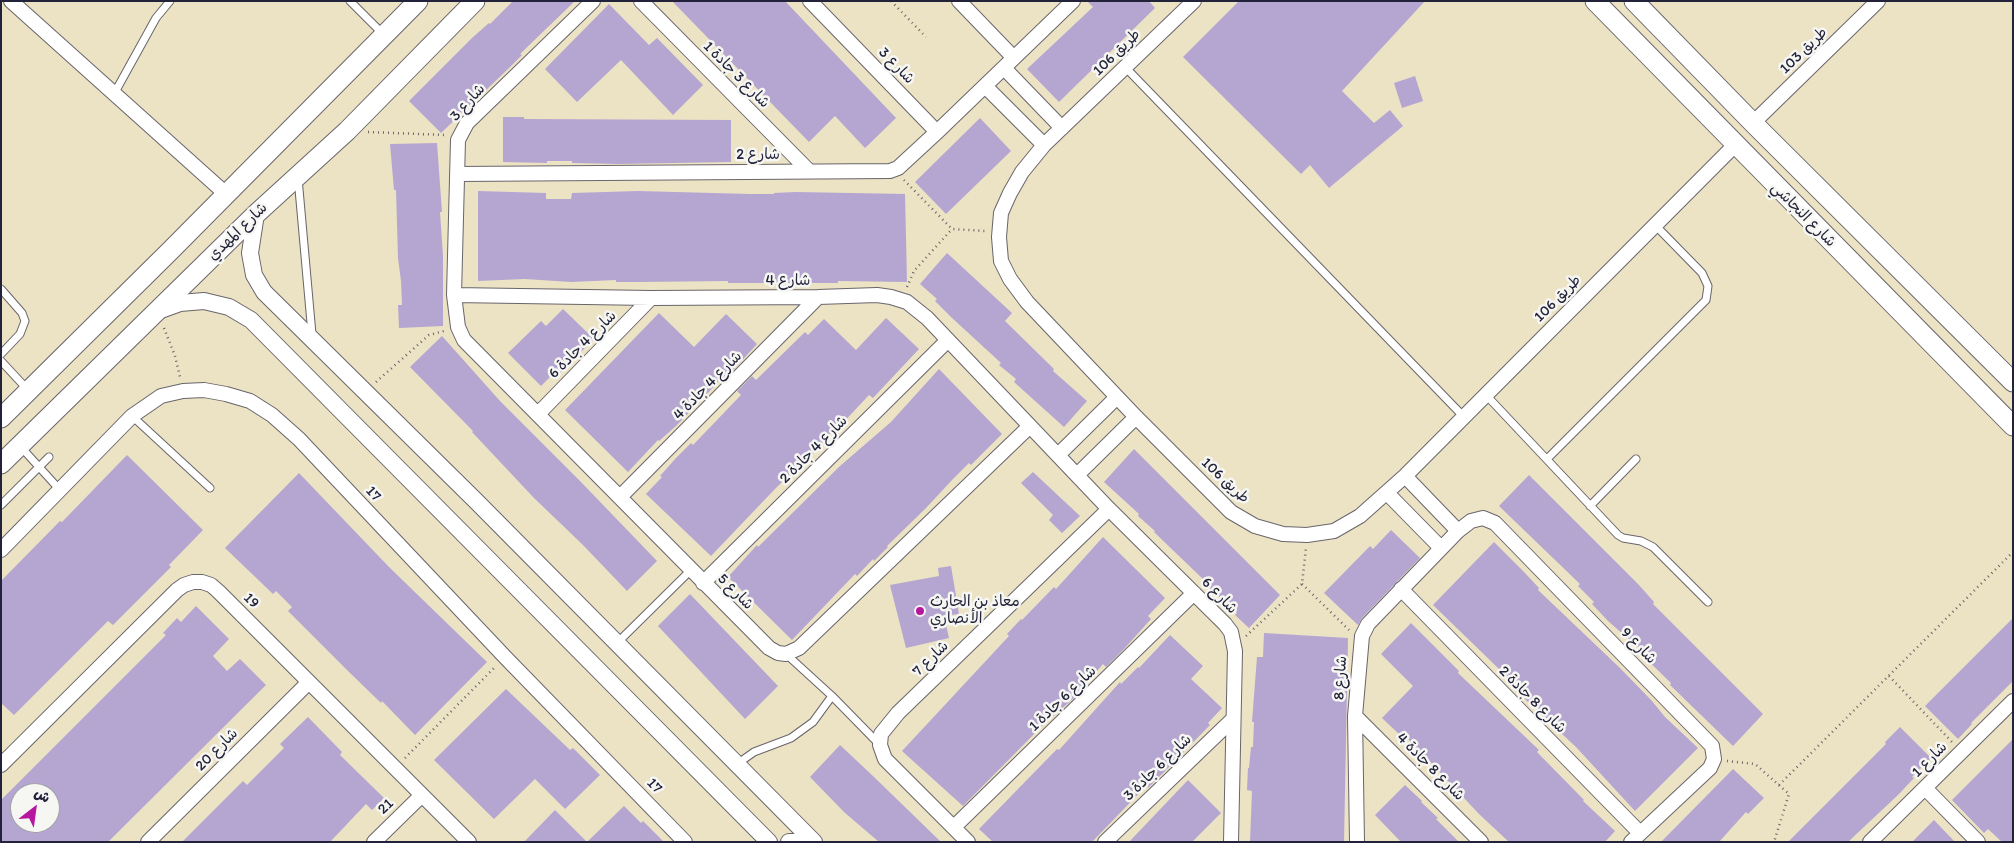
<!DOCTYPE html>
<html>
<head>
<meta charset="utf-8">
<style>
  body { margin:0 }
  #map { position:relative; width:2014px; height:843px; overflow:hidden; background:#ece2c4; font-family:Itim,"Playpen Sans Arabic",sans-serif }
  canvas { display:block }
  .frame { position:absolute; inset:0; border:2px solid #22223b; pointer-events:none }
  .north { position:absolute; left:10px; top:783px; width:50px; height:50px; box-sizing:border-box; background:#f6f6f2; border:1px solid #a1a1a9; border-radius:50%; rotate:30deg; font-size:14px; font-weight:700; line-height:20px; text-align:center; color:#22223b }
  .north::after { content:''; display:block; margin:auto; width:18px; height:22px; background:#b5179e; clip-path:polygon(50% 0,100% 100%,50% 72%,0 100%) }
</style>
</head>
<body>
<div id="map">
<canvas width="2014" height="843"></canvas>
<div class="frame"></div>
<div class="north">ش</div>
</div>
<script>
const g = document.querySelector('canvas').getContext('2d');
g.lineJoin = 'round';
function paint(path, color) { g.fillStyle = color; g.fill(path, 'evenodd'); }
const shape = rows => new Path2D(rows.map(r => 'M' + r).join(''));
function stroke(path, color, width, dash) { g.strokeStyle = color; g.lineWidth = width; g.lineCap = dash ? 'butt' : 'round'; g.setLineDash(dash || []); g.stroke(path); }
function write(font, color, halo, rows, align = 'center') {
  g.font = font + ' Itim,"Playpen Sans Arabic",sans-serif'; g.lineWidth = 5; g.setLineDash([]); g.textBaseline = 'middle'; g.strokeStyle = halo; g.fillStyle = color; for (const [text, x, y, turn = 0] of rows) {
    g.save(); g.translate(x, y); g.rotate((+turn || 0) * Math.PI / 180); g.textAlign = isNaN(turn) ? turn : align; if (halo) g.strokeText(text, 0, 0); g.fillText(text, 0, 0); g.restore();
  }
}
paint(shape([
  [513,1,575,1,520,54,522,55,507,70,441,133,409,101,472,38,489,23,490,24],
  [672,1,785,1,896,118,865,148,835,116,809,142],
  [1087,1,1149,1,1155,8,1059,102,1027,69,1093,7],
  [1239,1,1425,1,1342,91,1374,123,1390,110,1403,126,1329,188,1310,165,1301,174,1183,57],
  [609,4,649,45,657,38,703,85,673,115,621,60,577,102,545,69],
  [1415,76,1423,101,1402,108,1394,83],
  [503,117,524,117,524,119,731,120,731,162,618,164,572,163,572,161,547,161,547,163,503,162],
  [980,118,1011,151,946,214,915,182],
  [437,143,442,212,440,212,443,256,443,326,399,328,398,305,402,305,401,281,398,258,396,190,394,190,390,144],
  [478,191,546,193,546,199,571,199,572,193,638,191,750,194,774,194,774,193,796,192,905,194,907,282,838,281,838,283,728,283,728,281,638,282,616,282,616,280,571,282,525,279,478,281],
  [947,253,1012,313,1005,321,1054,369,1053,371,1087,401,1064,427,1014,382,1016,379,999,365,1001,363,951,317,935,301,937,299,920,284],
  [563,309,594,339,560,373,557,370,541,386,508,353,541,321,546,326],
  [659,313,694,347,726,314,757,344,725,379,723,377,676,426,659,441,658,440,628,472,565,410],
  [886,318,919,349,873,398,869,395,839,427,837,426,793,477,790,474,773,491,711,556,646,494,662,477,660,476,676,458,691,443,693,445,741,395,737,391,752,376,756,380,805,332,808,335,824,319,856,350],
  [442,336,500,401,580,481,657,561,627,591,583,545,534,498,472,432,473,431,410,367],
  [939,369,1002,434,971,465,969,463,953,479,926,508,887,546,888,547,874,561,873,559,857,576,855,574,792,640,728,577,757,545,758,547,840,466,891,422],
  [1134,449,1280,595,1249,628,1235,615,1237,613,1204,583,1205,581,1154,532,1155,531,1138,516,1139,514,1104,482],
  [127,455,203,530,169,565,171,567,113,625,108,621,14,715,1,703,1,581,60,521,62,522],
  [1033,472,1080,516,1062,533,1049,520,1053,515,1021,483],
  [299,473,389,567,487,662,415,735,382,701,381,703,348,671,288,611,292,607,276,591,273,594,225,548],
  [1529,475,1639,585,1654,602,1653,604,1763,714,1733,746,1670,685,1671,683,1639,652,1641,650,1608,621,1592,604,1594,602,1578,586,1580,584,1499,506],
  [1391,530,1420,558,1362,618,1358,625,1324,593,1370,546,1373,549],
  [1103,537,1165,598,1148,616,1151,619,1124,649,1106,667,1103,664,1075,697,1041,727,963,806,902,751,1009,636,1007,634,1021,619,1022,620,1054,587,1056,589],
  [1494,542,1524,572,1539,588,1538,590,1620,668,1652,701,1665,717,1698,748,1635,811,1576,747,1527,701,1511,685,1513,683,1497,667,1433,605],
  [951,566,959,614,944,616,949,638,906,648,890,585,939,576,938,568],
  [690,594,778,686,745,719,658,626],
  [196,606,229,639,213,656,227,671,240,659,266,685,108,842,1,842,1,800,166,635,163,633,177,618,181,622],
  [20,793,50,793,50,823,20,823],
  [2013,618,2013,681,1971,723,1972,724,1958,739,1925,706],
  [1411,623,1459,671,1458,673,1539,750,1537,752,1584,800,1583,801,1615,831,1605,842,1509,842,1479,814,1417,748,1401,732,1399,734,1382,718,1413,686,1381,654],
  [1264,633,1348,638,1344,842,1250,842,1252,791,1247,790,1248,768,1249,768,1251,747,1253,747,1254,722,1252,722,1257,657,1263,657],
  [1170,635,1203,666,1191,679,1222,708,1208,723,1210,725,1164,772,1148,788,1146,786,1092,842,993,842,979,829,1057,749,1059,750,1120,682,1121,684,1138,667,1139,668],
  [506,689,570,750,573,748,600,775,565,809,535,779,494,819,434,760],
  [308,717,342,752,340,755,384,798,372,810,366,804,330,842,182,842,243,781,247,785,284,748,280,744],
  [1900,727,1931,758,1912,777,1914,778,1899,794,1848,842,1788,842,1886,744,1885,742],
  [2013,739,2013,842,2002,842,1988,829,1984,833,1952,800],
  [840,745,874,777,941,842,879,842,844,812,810,777],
  [1733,769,1764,798,1748,814,1746,812,1719,842,1661,842],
  [1188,780,1221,813,1192,842,1129,842],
  [1405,785,1422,801,1421,802,1438,818,1436,819,1459,842,1401,842,1375,815],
  [624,806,641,823,643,821,664,842,524,842,555,810,587,842],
  [1934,820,1955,842,1912,842]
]), '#b5a6d1');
const service = shape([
  [350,1,384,35],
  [1126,68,1464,417],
  [114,94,156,18,170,1],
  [298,178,312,334],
  [1,289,22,313,25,321,20,334,1,354],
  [1,361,28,390],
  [1486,395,1618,535,1623,538,1641,541,1653,547,1708,602],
  [132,416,210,488],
  [20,446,60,490],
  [1547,459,1706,300,1708,286,1702,273,1655,225],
  [1,505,49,457],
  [1590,506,1636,459],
  [617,643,691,570],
  [786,654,832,696,880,745],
  [737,764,754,752,791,738,813,722,832,696]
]);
const minor = shape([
  [11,1,226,194],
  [593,1,467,123,458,140,454,295,458,327,464,340,769,648,778,653,786,654,799,648,1030,426],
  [641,1,809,171],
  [810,1,937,132],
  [959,1,1014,58],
  [1194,1,1044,145,1022,172,1010,193,1001,213,999,237,1001,261,1010,279,1027,302,1136,417,1231,512,1255,526,1283,534,1307,535,1334,531,1360,516,1405,476,1735,145],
  [1004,68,1062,128],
  [985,86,1044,145],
  [1753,123,1878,1],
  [458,174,890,171,898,168,937,132,1073,1],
  [454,295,651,298,818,297,877,295,891,297,907,302,927,318,948,340,1109,509,1225,624,1231,632,1235,651,1231,842],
  [538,414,651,298],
  [1058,455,1117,397],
  [1077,475,1136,417],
  [1405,476,1458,531],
  [1387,493,1441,548],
  [620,497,818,297],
  [1,550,132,416,161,396,183,391,204,390,226,394,250,401,272,415,299,439,505,657,685,842],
  [703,583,948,340],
  [1401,589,1640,833],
  [1355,716,1481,842],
  [1,765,177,590,184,585,193,582,202,582,211,585,218,591,469,842],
  [1925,788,1978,842],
  [954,827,1194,593],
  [148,842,309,682],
  [374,842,422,795],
  [968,842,885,759,880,745,881,734,898,713,1109,509],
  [1105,842,1233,719],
  [1357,842,1355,716,1362,636,1368,624,1458,531,1471,521,1483,518,1495,523,1712,746,1714,759,1710,768,1631,842],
  [1870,842,2013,701]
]);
const tertiary = shape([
  [256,214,250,253,254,275,264,292,476,501,814,842],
  [158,311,180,303,204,301,229,307,251,320,769,842],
  [789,842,796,842]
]);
const secondary = shape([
  [1595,1,2013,426],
  [1634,1,1753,123,2013,382],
  [1,418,171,250,418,1],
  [1,464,256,214,347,131,475,1]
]);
stroke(service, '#69656b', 9);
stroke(minor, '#69656b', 16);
stroke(tertiary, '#69656b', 18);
stroke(secondary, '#69656b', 21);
stroke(shape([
  [891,1,926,37],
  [368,132,445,135],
  [904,180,952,229,985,231],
  [907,287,914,271,952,229],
  [164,328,175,356,180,377],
  [376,382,429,335,444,331],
  [1302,584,1349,630],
  [1246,636,1302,584,1306,548],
  [1889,676,1952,742],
  [405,758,496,666],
  [1727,761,1755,764,1789,794,1774,842],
  [1779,785,2013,552]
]), '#69656b', 2.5, [1, 4]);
stroke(service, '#fff', 7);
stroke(minor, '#fff', 14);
stroke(tertiary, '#fff', 16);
stroke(secondary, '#fff', 19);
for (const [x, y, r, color] of [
  [920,611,5,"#b5179e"]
]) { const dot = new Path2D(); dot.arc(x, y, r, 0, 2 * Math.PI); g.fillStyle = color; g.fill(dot); stroke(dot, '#f6f6f2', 2); }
write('15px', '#22223b', '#f6f6f2', [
  ["طريق 103",1804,51,-44],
  ["طريق 106",1117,53,-44],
  ["شارع 3",896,66,46],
  ["شارع 3 جادة 1",736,75,45],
  ["شارع 3",468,103,-48],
  ["شارع 2",758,155],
  ["شارع النجاشي",1803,215,45],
  ["شارع المهدي",238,232,-44],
  ["شارع 4",788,281],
  ["طريق 106",1558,299,-45],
  ["شارع 4 جادة 6",583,345,-45],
  ["شارع 4 جادة 4",708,386,-45],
  ["شارع 4 جادة 2",814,450,-45],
  ["طريق 106",1225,481,43],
  ["17",373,494,47],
  ["شارع 5",735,592,45],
  ["شارع 6",1219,596,46],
  ["19",251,601,45],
  ["شارع 9",1638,646,46],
  ["شارع 7",931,659,-44],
  ["شارع 8",1341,678,-86],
  ["شارع 6 جادة 1",1063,699,-44],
  ["شارع 8 جادة 2",1532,700,45],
  ["شارع 20",217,750,-45],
  ["شارع 1",1930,760,-45],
  ["شارع 8 جادة 4",1430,767,45],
  ["شارع 6 جادة 3",1158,768,-44],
  ["17",654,786,46],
  ["21",386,807,-44]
]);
write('15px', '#22223b', '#f6f6f2', [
  ["معاذ بن الحارث",930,602],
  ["الأنصاري",930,619]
], 'left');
</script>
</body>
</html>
